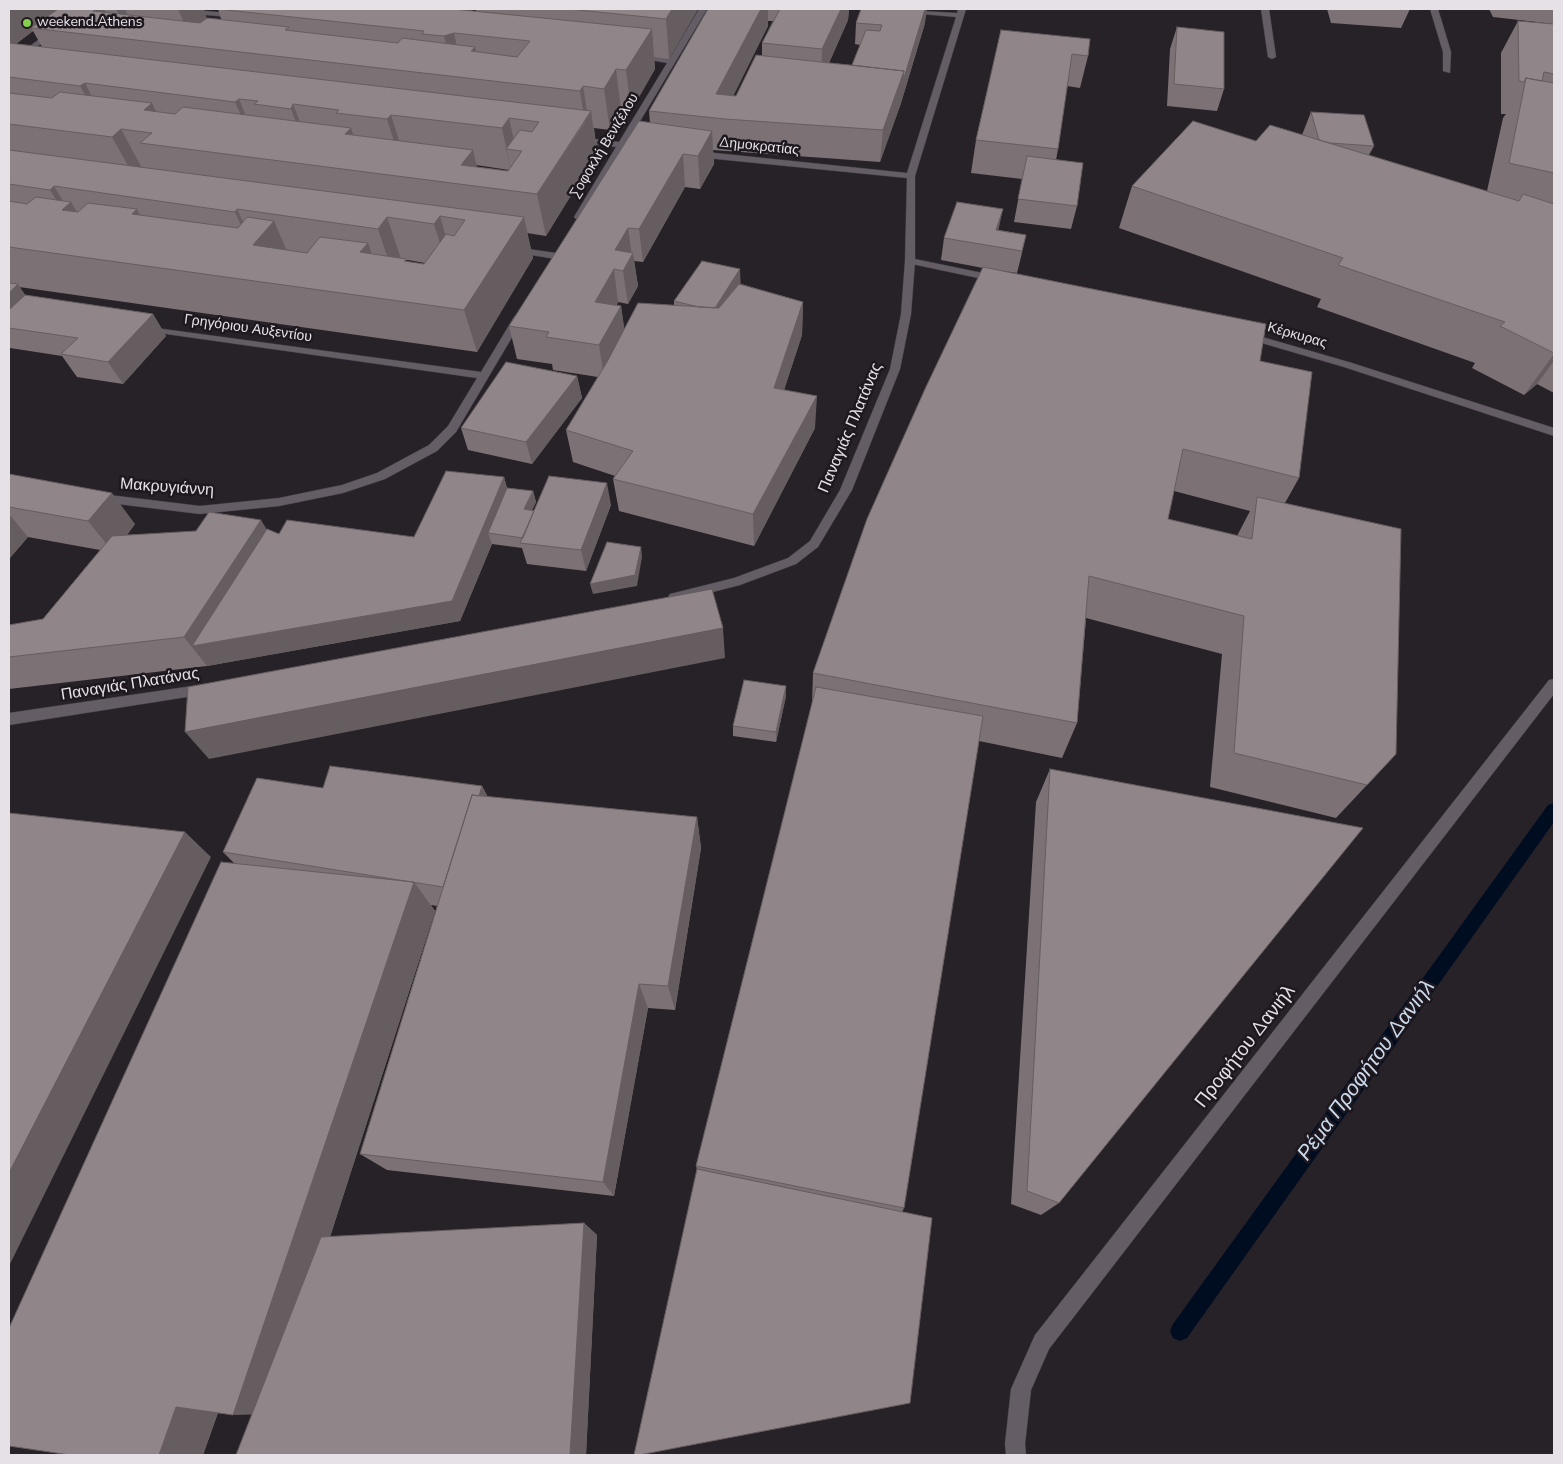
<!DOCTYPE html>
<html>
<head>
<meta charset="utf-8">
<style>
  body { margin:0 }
  #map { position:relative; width:1563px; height:1464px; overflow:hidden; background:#272128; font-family:"Nunito Sans",sans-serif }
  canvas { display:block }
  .frame { position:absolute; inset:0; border:10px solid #e5e1e6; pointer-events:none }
</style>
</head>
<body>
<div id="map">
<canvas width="1563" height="1464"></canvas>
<div class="frame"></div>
</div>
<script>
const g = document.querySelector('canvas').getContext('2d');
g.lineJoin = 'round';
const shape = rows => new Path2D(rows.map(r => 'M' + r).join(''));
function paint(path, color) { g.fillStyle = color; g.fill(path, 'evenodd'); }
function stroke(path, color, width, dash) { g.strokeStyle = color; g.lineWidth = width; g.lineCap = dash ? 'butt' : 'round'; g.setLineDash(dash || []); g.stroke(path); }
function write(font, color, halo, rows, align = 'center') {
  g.font = font + ' "Nunito Sans",sans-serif'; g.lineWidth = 5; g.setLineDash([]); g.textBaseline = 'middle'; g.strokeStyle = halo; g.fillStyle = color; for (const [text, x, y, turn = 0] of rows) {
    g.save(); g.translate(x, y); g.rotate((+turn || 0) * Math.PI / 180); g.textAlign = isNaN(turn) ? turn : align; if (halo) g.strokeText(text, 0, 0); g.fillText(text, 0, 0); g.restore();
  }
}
paint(shape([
  [1554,803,1554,822,1187,1338,1180,1341,1173,1338,1170,1331,1173,1324,1548,805,1554,803]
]), '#000d21');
const service = shape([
  [1261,9,1269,9,1276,57,1272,59,1268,57,1261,9],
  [1430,9,1438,9,1451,52,1450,73,1443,71,1443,52,1430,9],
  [910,258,997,276,1002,279,997,282,907,263,905,261,910,258],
  [1245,332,1352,363,1554,428,1554,436,1344,367,1241,337,1241,333,1245,332]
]);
const minor = shape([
  [81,9,89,9,9,67,9,61,81,9],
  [160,9,185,9,238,14,242,16,238,18,164,11,160,9],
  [699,9,707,9,627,143,634,146,624,148,584,217,576,219,574,217,616,147,579,143,575,140,579,137,619,142,667,63,633,57,637,55,670,58,699,9],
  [883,9,957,13,958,9,966,9,915,176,915,261,911,314,900,369,852,490,818,547,796,564,740,585,674,602,670,600,668,597,670,594,734,578,788,558,810,541,840,490,890,369,901,314,905,261,907,178,696,157,692,154,696,151,907,173,956,17,887,11,883,9],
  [515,247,556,253,561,256,556,259,512,252,510,250,515,247],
  [519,314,524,317,456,432,437,451,385,479,343,493,279,506,200,514,101,502,95,498,101,494,200,506,279,498,342,485,377,473,429,445,448,426,477,378,145,331,141,330,141,326,481,372,514,317,519,314],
  [1554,679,1554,694,1049,1349,1031,1390,1025,1444,1026,1455,1006,1455,1005,1444,1011,1389,1035,1335,1549,680,1554,679],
  [206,684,211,685,213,689,211,693,206,694,9,725,9,713,206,684]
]);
stroke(service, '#433e44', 1);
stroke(minor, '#433e44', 1);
paint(service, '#645d65');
paint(minor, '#645d65');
paint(shape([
  [9,9,203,9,206,18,221,19,218,9,472,9,471,11,476,11,476,9,698,9,669,59,654,57,655,69,631,111,621,110,610,130,594,128,597,153,546,236,527,233,533,258,477,352,19,287,25,295,153,314,166,336,123,384,77,377,62,356,10,348,9,349],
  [33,31,42,47,16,44],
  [476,165,509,170,508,171,477,167],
  [406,260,408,260,425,263,424,264,407,262],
  [708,9,849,9,848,20,829,63,852,65,860,45,855,44,856,23,925,23,901,103,880,162,713,150,714,164,700,189,685,187,643,262,634,261,638,286,628,304,618,302,617,305,621,306,624,329,674,305,674,301,741,284,803,302,802,335,784,390,815,428,754,546,619,511,613,479,615,476,573,462,566,430,598,377,553,370,552,364,517,359,509,326,650,123,649,111],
  [768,21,773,21,762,43,762,56,736,96,733,95,768,26],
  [1327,9,1410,9,1401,28,1331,23],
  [1489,9,1554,9,1554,24,1493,17],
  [1518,21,1554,24,1554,393,1537,384,1524,395,1472,368,1475,363,1317,307,1321,299,1119,228,1132,186,1302,135,1311,112,1374,146,1369,155,1487,191,1503,118,1506,114,1501,114,1501,53],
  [1177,27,1224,89,1217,111,1167,106,1170,49],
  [1001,30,1088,56,1080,88,1067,86,1058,149,1056,160,1077,206,1071,229,1014,222,1022,179,971,173,976,140],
  [999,230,1026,235,1021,257,1017,273,990,269,1260,361,1299,478,1285,503,1396,754,1336,818,1210,787,1222,654,1086,618,1077,723,1062,758,979,741,904,1208,902,1212,697,1169,696,1166,812,704,813,673,983,268,941,260,944,238],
  [1174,491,1250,511,1237,536,1168,519],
  [577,376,582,398,532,464,468,450,461,428],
  [9,474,135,524,127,535,267,529,279,534,414,537,504,477,507,488,533,491,536,502,532,510,611,505,586,571,527,564,522,548,492,544,460,621,207,666,9,689,9,625,43,619,100,550,28,537,9,559],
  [786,686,786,696,776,742,733,736,733,726],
  [1050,769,1059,1203,1041,1215,1011,1204,1036,802],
  [482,786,488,797,697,817,701,848,675,1010,648,1008,614,1196,387,1170,360,1154,437,906,431,905,435,911,330,1237,584,1223,597,1235,586,1455,236,1455,252,1414,218,1413,203,1455,70,1455,234,863,223,852,323,788]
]), '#7c7275');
paint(shape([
  [9,9,62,9,31,28,33,31,9,49],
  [91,9,104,9,119,38],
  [116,9,125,9,137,34,131,40],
  [178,9,203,9,210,25,192,40],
  [448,9,472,9,450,34,454,33,463,73,454,76,444,36],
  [672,9,698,9,669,59,666,19],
  [761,9,768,9,768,26,722,119,716,94],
  [841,9,849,9,848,20,821,81,822,49],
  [925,9,927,9,925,23,901,103,880,162,883,130],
  [652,29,655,69,631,111,626,70],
  [475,47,482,80,471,51],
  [616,69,621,110,610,130,604,89],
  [85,83,106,124,102,127,80,86],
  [583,86,588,117,591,111,597,153,546,236,537,194,585,122,580,91],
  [239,99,256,140,253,143,235,102],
  [152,103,172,145,144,110],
  [293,104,309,145,306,150,291,109],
  [391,115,404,156,400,161,387,119],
  [509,118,516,150,506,149,511,170,502,128],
  [351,128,365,169,345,134],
  [121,129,143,170,135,178,112,137],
  [712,131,714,164,700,189,698,156],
  [473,150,482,187,461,165],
  [683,154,685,187,643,262,639,229],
  [54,186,66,206,71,202,96,244,75,232,50,190],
  [137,209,159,251,132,214],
  [237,209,253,244,274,221,292,263,254,254,235,212],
  [1003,209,998,232,996,230],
  [440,216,452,258,447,266,434,224],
  [387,217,401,259,392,271,378,229],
  [524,217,533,258,477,352,464,310],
  [628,228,632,256,633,253,638,286,628,304,623,271,615,250],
  [368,243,383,285,360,252],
  [614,269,618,302,600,335,595,302],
  [740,269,741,292,715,333,713,310],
  [18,284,40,317,9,328,9,293],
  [803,302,802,335,774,421,774,388],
  [621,306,626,339,604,378,599,345],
  [153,314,166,336,123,384,108,362],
  [1554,354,1554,361,1537,384,1524,395],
  [577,376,582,398,532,464,526,442],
  [817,396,815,428,754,546,753,514],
  [504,477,510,499,488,533,492,544,460,621,207,666,184,637,261,520,280,551,452,601],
  [607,483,611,505,586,571,581,550],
  [533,491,536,502,527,520,524,509],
  [112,493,135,524,113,552,88,521],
  [9,514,28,537,9,559],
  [641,547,642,557,637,586,593,594,590,584],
  [723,628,725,658,209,759,185,732],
  [786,686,786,696,776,742,776,732],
  [482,786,495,811,449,888],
  [697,817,701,848,675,1010,668,986],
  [185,832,211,857,9,1266,9,1173],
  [414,882,435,911,273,1414,233,1415],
  [639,984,648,1008,614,1196,603,1182],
  [584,1223,597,1235,586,1455,570,1455],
  [220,1406,203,1455,159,1455,176,1407]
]), '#655d5f');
const building = shape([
  [58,9,97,9,93,11,200,23,207,18,289,27,285,30,398,43,402,38,475,47,471,51,517,57,530,41,454,33,444,36,422,34,424,31,217,9,453,9,652,29,626,70,616,69,604,89,583,86,580,91,31,28,58,9],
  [569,9,672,9,666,19,569,9],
  [708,9,761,9,716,94,736,96,756,55,904,71,883,130,725,119,649,111,708,9],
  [780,9,841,9,822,49,762,43,780,9],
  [861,9,925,9,903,81,904,71,852,65,866,30,880,31,882,25,856,23,861,9],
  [1518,21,1554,24,1554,74,1544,72,1542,81,1526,78,1524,82,1519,81,1518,21],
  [1177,27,1224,32,1224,89,1174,84,1177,27],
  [1001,30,1090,39,1088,56,1072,54,1058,149,976,140,1001,30],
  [9,43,591,111,537,194,140,143,152,133,121,129,112,137,9,124,9,93,52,98,60,92,152,103,144,110,175,114,183,107,351,128,345,134,473,150,461,165,508,171,522,151,506,149,520,130,532,132,539,122,509,118,502,128,391,115,387,119,336,113,339,110,293,104,291,109,254,104,258,101,239,99,235,102,85,83,80,86,9,77,9,43],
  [1526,78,1554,83,1554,173,1509,163,1526,78],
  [1311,112,1364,115,1374,146,1330,143,1319,140,1311,112],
  [639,121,712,131,698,156,683,154,639,229,628,228,615,250,633,253,623,271,614,269,595,302,621,306,599,345,546,337,549,332,509,326,639,121],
  [1193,121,1256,141,1270,125,1519,201,1523,194,1554,204,1554,353,1500,326,1505,322,1338,265,1343,258,1132,186,1193,121],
  [9,150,524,217,464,310,9,247,9,201,27,204,36,197,71,202,62,210,78,212,88,203,137,209,132,214,238,228,247,217,274,221,253,245,307,253,320,237,368,243,360,252,406,259,404,261,424,264,446,234,454,236,465,220,440,216,434,224,387,217,378,229,237,209,235,212,54,186,50,190,9,184,9,150],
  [1027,156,1083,163,1077,206,1018,199,1027,156],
  [957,202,1003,209,996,230,1026,235,1022,251,944,238,957,202],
  [702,261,740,269,715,308,699,307,674,301,702,261],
  [983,267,1266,324,1260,361,1312,372,1299,478,1183,449,1168,519,1252,539,1257,497,1401,529,1396,754,1367,785,1234,753,1244,616,1089,576,1077,723,813,673,867,519,925,389,983,267],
  [9,283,18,284,9,293,9,283],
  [739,284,803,302,774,388,817,396,753,514,613,479,633,451,566,430,607,362,638,303,719,308,739,284],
  [25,295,153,314,108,362,61,354,78,338,9,328,9,310,25,295],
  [506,362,577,376,526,442,461,428,506,362],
  [446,471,504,477,452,601,192,646,267,529,279,534,287,520,414,537,446,471],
  [9,474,112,493,88,521,9,507,9,474],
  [549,476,607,483,581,550,520,543,549,476],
  [507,488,533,491,524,509,534,511,523,538,488,533,507,488],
  [209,512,261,520,184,637,9,657,9,625,43,619,112,536,196,531,209,512],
  [607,542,641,547,635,575,590,584,607,542],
  [712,589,723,628,185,732,188,687,712,589],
  [744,680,786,686,776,732,733,726,744,680],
  [816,687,983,716,904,1208,696,1166,816,687],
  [330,766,482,786,479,796,472,795,443,887,223,852,257,778,323,788,330,766],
  [1050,769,1363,828,1059,1203,1027,1191,1050,769],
  [472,795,697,817,668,986,639,984,603,1182,360,1154,472,795],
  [9,813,185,832,9,1173,9,813],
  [221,862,414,882,233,1415,176,1407,159,1455,70,1455,9,1446,9,1328,221,862],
  [697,1169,932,1218,910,1403,639,1455,634,1455,697,1169],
  [584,1223,570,1455,236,1455,321,1237,584,1223]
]);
paint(building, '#908588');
stroke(building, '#655d5f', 1);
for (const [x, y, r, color] of [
  [27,23,5,"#84cf4d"]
]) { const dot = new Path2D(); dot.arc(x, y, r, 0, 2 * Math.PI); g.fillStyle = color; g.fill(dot); stroke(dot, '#1e181f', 2); }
write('14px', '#e5e1e6', '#1e181f', [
  ["weekend.Athens",37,23]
], 'left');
write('14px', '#e5e1e6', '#1e181f', [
  ["Σοφοκλή Βενιζέλου",605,146,-59],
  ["Δημοκρατίας",759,147,6],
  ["Γρηγόριου Αυξεντίου",248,329,8],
  ["Κέρκυρας",1297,336,16]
]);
write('16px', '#e5e1e6', '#1e181f', [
  ["Παναγιάς Πλατάνας",851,428,-67],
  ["Μακρυγιάννη",167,488,4],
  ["Παναγιάς Πλατάνας",130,685,-9]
]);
write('19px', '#e5e1e6', '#1e181f', [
  ["Προφήτου Δανιήλ",1246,1047,-52]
]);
write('italic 21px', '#cbdbed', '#1e181f', [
  ["Ρέμα Προφήτου Δανιήλ",1367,1071,-54]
]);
</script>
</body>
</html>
